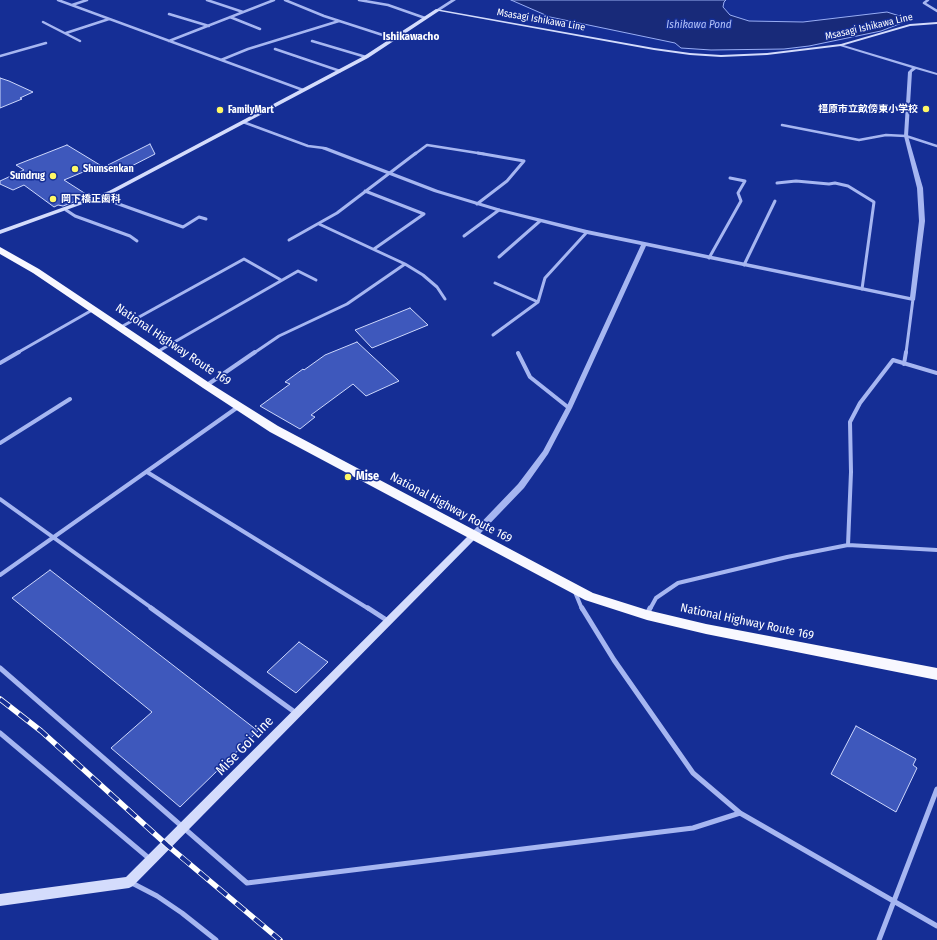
<!DOCTYPE html>
<html>
<head>
<meta charset="utf-8">
<style>
  body { margin:0 }
  canvas { display:block; background:#152e95 }
</style>
</head>
<body>
<canvas width="937" height="940"></canvas>
<script>
const g = document.querySelector('canvas').getContext('2d');
g.lineJoin = 'round';
function paint(path, color) { g.fillStyle = color; g.fill(path, 'evenodd'); }
const shape = rows => new Path2D(rows.map(r => 'M' + r).join(''));
function stroke(path, color, width, dash) { g.strokeStyle = color; g.lineWidth = width; g.lineCap = dash ? 'butt' : 'round'; g.setLineDash(dash || []); g.stroke(path); }
function write(font, color, halo, rows, align = 'center') {
  g.font = font + ' "Fira Sans Condensed","Noto Sans JP",sans-serif'; g.lineWidth = 3; g.setLineDash([]); g.textBaseline = 'middle'; g.strokeStyle = halo; g.fillStyle = color; for (const [text, x, y, turn = 0] of rows) {
    g.save(); g.translate(x, y); g.rotate((+turn || 0) * Math.PI / 180); g.textAlign = isNaN(turn) ? turn : align; if (halo) g.strokeText(text, 0, 0); g.fillText(text, 0, 0); g.restore();
  }
}
const water = shape([
  [511,0,726,0,724,2,723,7,730,15,749,21,803,22,887,12,903,17,907,21,881,31,809,46,784,49,711,50,681,48,675,43,550,17,511,0]
]);
paint(water, '#182a79');
stroke(water, '#98adf4', 1);
const building = shape([
  [0,78,9,81,33,92,20,98,22,99,0,108,0,78],
  [150,144,155,154,122,171,108,165,150,144],
  [67,145,100,165,64,180,89,196,63,206,58,205,54,207,24,185,13,190,0,184,0,181,24,170,16,165,67,145],
  [410,308,428,325,372,348,355,330,410,308],
  [357,342,399,381,366,396,353,384,311,415,315,417,300,429,260,406,290,384,285,382,303,369,304,370,325,355,357,342],
  [50,570,258,731,180,807,111,748,152,712,12,598,50,570],
  [299,642,328,662,296,693,267,672,299,642],
  [856,726,916,759,913,765,917,768,896,812,831,774,856,726]
]);
paint(building, '#3e58bc');
stroke(building, '#cdd7fc', 1);
stroke(shape([
  [58,0,303,90],
  [207,0,243,12],
  [285,0,324,16,395,39],
  [359,0,388,5,425,18],
  [928,0,924,3,937,11],
  [72,5,87,0],
  [169,14,209,26],
  [230,17,260,29],
  [43,22,80,41],
  [66,33,109,19],
  [169,41,274,0],
  [312,41,366,57],
  [275,49,340,71],
  [0,56,46,43],
  [221,60,248,49,339,21],
  [243,122,308,146,324,148],
  [782,125,859,140,886,135,906,136,937,146],
  [415,154,427,145,484,154]
]), '#a6b6f1', 2.5);
stroke(shape([
  [777,183,796,181,829,184,835,183,848,186,874,202,862,289],
  [365,191,424,214,374,249],
  [99,197,183,227,199,217,206,219],
  [477,204,507,181,524,161,478,153],
  [66,210,75,216,130,236,137,241],
  [464,236,499,210],
  [289,240,337,213,416,153],
  [499,257,540,221],
  [709,258,741,201,738,193,745,181,730,178],
  [405,264,423,275,437,287,445,299],
  [744,265,775,201],
  [495,283,538,302],
  [121,327,244,259,281,280],
  [493,335,538,302,545,278,587,232],
  [157,352,298,271,316,280],
  [17,353,94,309],
  [254,353,279,336,347,304,405,264,319,224],
  [906,353,913,299]
]), '#a6b6f1', 3);
stroke(shape([
  [518,353,530,377,569,408],
  [0,363,19,352],
  [904,364,906,352],
  [207,385,255,352],
  [0,443,70,399],
  [147,472,369,609],
  [0,499,153,609],
  [848,545,851,472,850,422,860,403,893,360,937,373],
  [0,575,238,407],
  [575,592,582,609],
  [650,609,656,598,678,583,787,557,848,545,937,550]
]), '#a6b6f1', 4);
stroke(shape([
  [151,608,296,713],
  [368,608,388,621],
  [582,608,614,660,693,773,740,813,937,926],
  [647,614,650,608],
  [0,668,247,883,693,828,740,813],
  [0,733,151,860],
  [130,882,157,896,182,913,216,940],
  [879,940,937,789]
]), '#a6b6f1', 5);
paint(shape([
  [451,0,456,0,439,11,437,11,437,9,451,0],
  [840,44,937,73,937,75,916,69,912,72,908,136,923,188,925,221,915,300,913,301,646,246,572,408,548,454,524,488,476,538,470,538,469,536,470,534,518,484,543,451,566,408,641,245,587,234,497,211,434,192,322,149,322,147,326,147,438,190,501,209,587,230,910,297,919,221,917,188,904,136,908,72,912,68,840,46,840,44]
]), '#a6b6f1');
paint(shape([
  [436,9,654,48,690,53,721,55,767,53,841,44,910,24,937,22,937,24,910,26,841,46,767,55,721,57,690,55,654,50,439,11,368,58,113,193,0,234,0,230,109,191,364,56,436,9],
  [473,533,476,534,477,536,476,538,133,886,129,888,0,906,0,894,126,877,470,534,473,533]
]), '#d4dcfc');
paint(shape([
  [0,247,39,269,211,384,278,426,593,593,647,610,706,624,937,668,937,680,706,634,647,620,585,600,270,432,203,388,33,273,0,254,0,247]
]), '#f8f8ff');
const rail = shape([
  [0,699,41,731,167,845,280,940]
]);
stroke(rail, '#fff', 5.5);
stroke(rail, '#152e95', 4, [12]);
for (const [x, y, r, color] of [
  [926,109,4,"#fff866"],
  [220,110,4,"#fff866"],
  [75,169,4,"#fff866"],
  [53,176,4,"#fff866"],
  [53,199,4,"#fff866"],
  [348,477,4,"#fff866"]
]) { const dot = new Path2D(); dot.arc(x, y, r, 0, 2 * Math.PI); g.fillStyle = color; g.fill(dot); stroke(dot, '#152e95', 1.5); }
write('10px', '#fff', '#152e95', [
  ["Msasagi Ishikawa Line",541,20,10],
  ["Msasagi Ishikawa Line",869,27,-13]
]);
write('bold 10px', '#fff', '#152e95', [
  ["橿原市立畝傍東小学校",918,109,"right"],
  ["FamilyMart",228,110],
  ["Shunsenkan",83,169],
  ["Sundrug",45,176,"right"],
  ["岡下橋正歯科",61,199]
], 'left');
write('italic 11px', '#b2c1f8', '#152e95', [
  ["Ishikawa Pond",699,25]
]);
write('bold 11px', '#fff', '#152e95', [
  ["Ishikawacho",411,37]
]);
write('12px', '#fff', '#152e95', [
  ["National Highway Route 169",173,345,34],
  ["National Highway Route 169",451,508,28],
  ["National Highway Route 169",747,622,12]
]);
write('bold 12px', '#fff', '#152e95', [
  ["Mise",356,477]
], 'left');
write('14px', '#fff', '#152e95', [
  ["Mise Goi Line",245,746,-46]
]);
</script>
</body>
</html>
